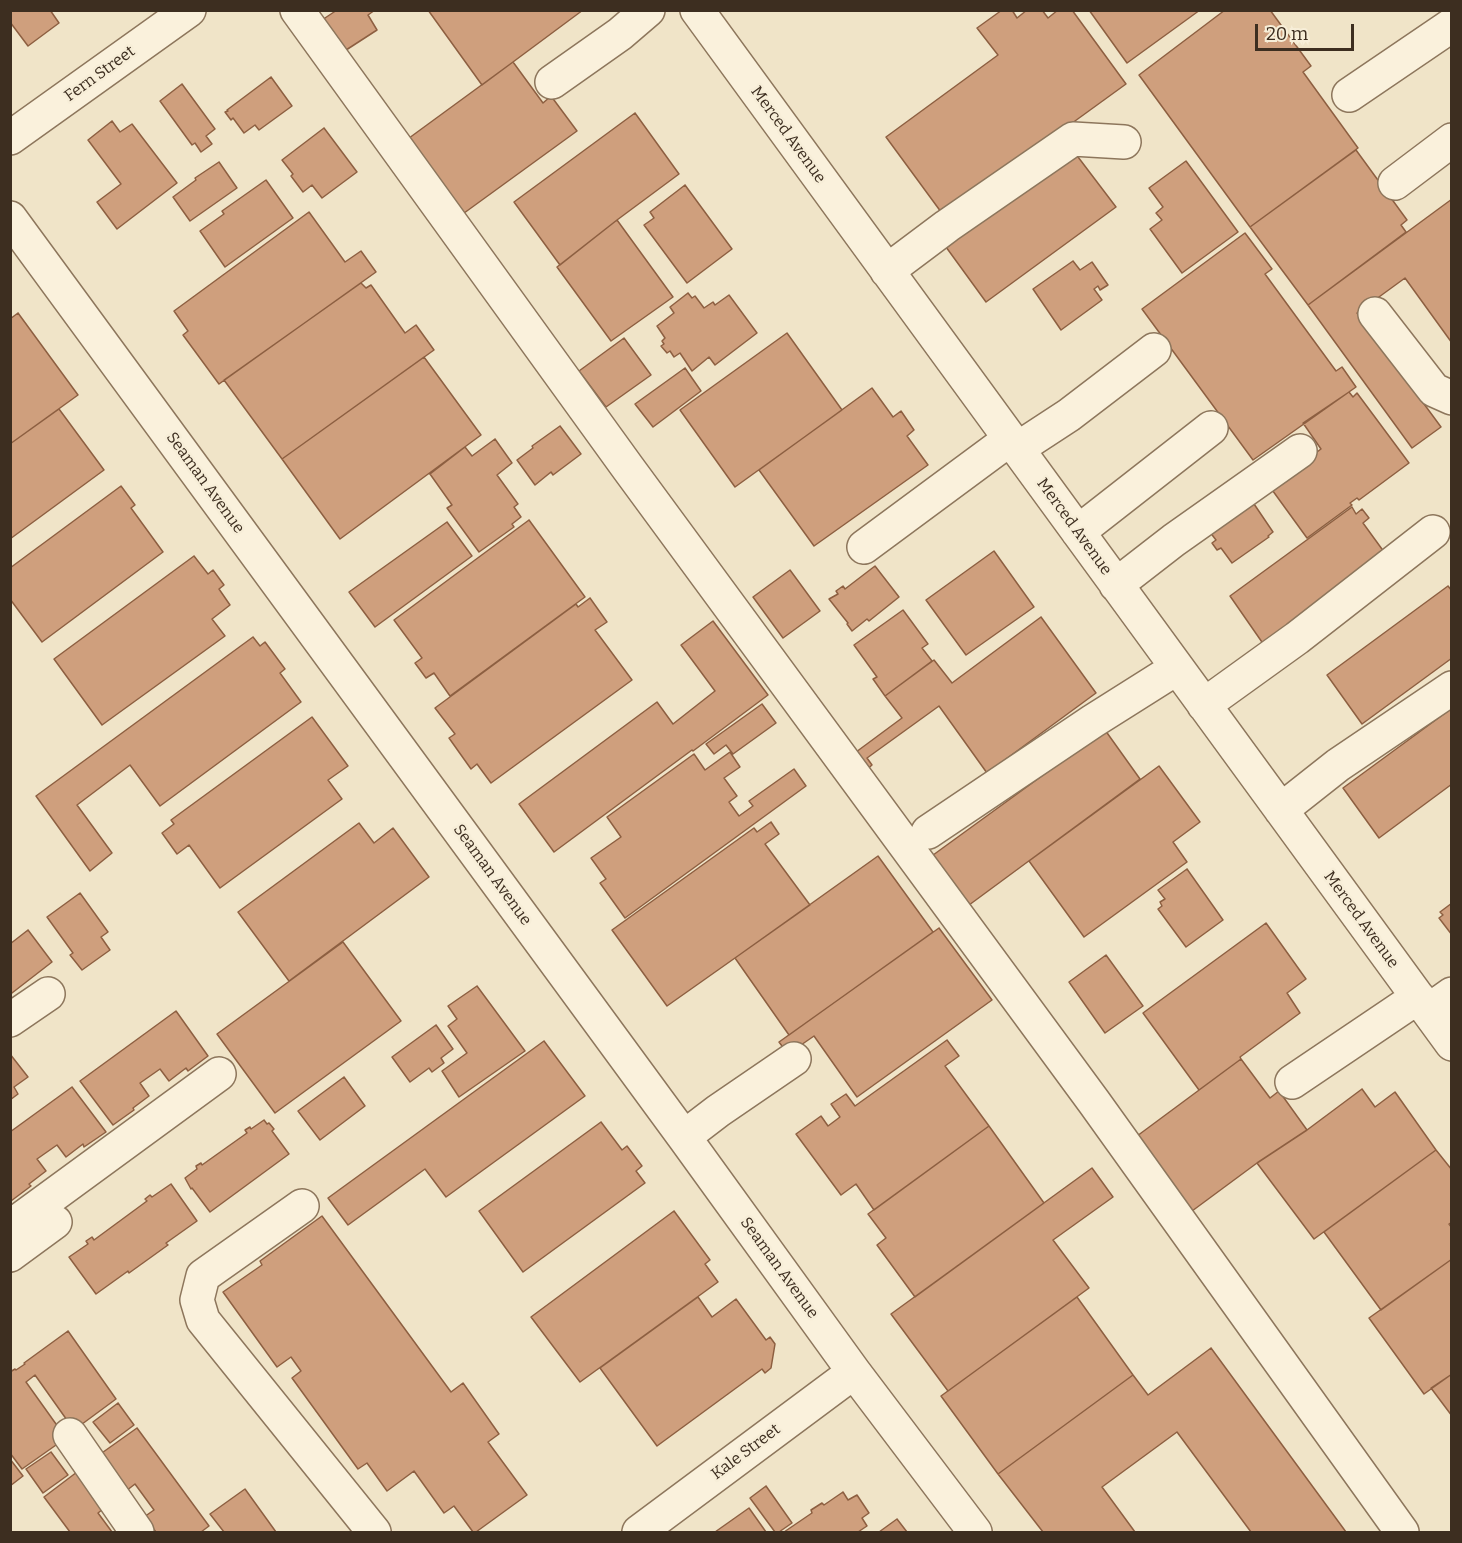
<!DOCTYPE html>
<html>
<head>
<meta charset="utf-8">
<style>
  body { margin:0 }
  #map { position:relative; width:1462px; height:1543px; overflow:hidden; background:#f0e4c8; font-family:Bitter,serif }
  canvas { display:block }
  .frame { position:absolute; inset:0; border:12px solid #3d2e20; pointer-events:none }
  .scale { position:absolute; left:1255px; top:24px; width:99px; height:27px; box-sizing:border-box; border:3px solid #3d2e20; border-top:0; padding-left:8px; font-size:18px; line-height:21px; white-space:nowrap; color:#3d2e20; -webkit-text-stroke:4px #f7eed8; paint-order:stroke }
</style>
</head>
<body>
<div id="map">
<canvas width="1462" height="1543"></canvas>
<div class="frame"></div>
<div class="scale">20 m</div>
</div>
<script>
const g = document.querySelector('canvas').getContext('2d');
g.lineJoin = 'round';
function paint(path, color) { g.fillStyle = color; g.fill(path, 'evenodd'); }
const shape = rows => new Path2D(rows.map(r => 'M' + r).join(''));
function stroke(path, color, width, dash) { g.strokeStyle = color; g.lineWidth = width; g.lineCap = dash ? 'butt' : 'round'; g.setLineDash(dash || []); g.stroke(path); }
function write(font, color, halo, rows, align = 'center') {
  g.font = font + ' Bitter,serif'; g.lineWidth = 5; g.setLineDash([]); g.textBaseline = 'middle'; g.strokeStyle = halo; g.fillStyle = color; for (const [text, x, y, turn = 0] of rows) {
    g.save(); g.translate(x, y); g.rotate((+turn || 0) * Math.PI / 180); g.textAlign = isNaN(turn) ? turn : align; if (halo) g.strokeText(text, 0, 0); g.fillText(text, 0, 0); g.restore();
  }
}
const building = shape([
  [10,10,50,10,59,23,28,46,10,22,10,10],
  [337,10,375,10,368,15,377,30,343,52,322,20,337,10],
  [428,10,583,10,482,85,428,10],
  [1002,10,1012,10,1017,18,1027,10,1042,10,1048,18,1058,10,1072,10,1126,84,944,216,886,137,998,55,977,28,1002,10],
  [1089,10,1200,10,1127,63,1089,10],
  [1225,10,1270,10,1311,66,1303,72,1358,148,1250,227,1139,75,1225,10],
  [513,62,543,103,551,96,577,131,460,216,405,141,513,62],
  [271,77,292,106,259,130,255,125,244,133,233,118,231,120,225,112,228,111,227,110,271,77],
  [182,84,215,129,206,136,212,144,201,152,195,143,192,145,160,101,182,84],
  [635,113,679,174,617,220,560,265,514,202,635,113],
  [112,121,120,132,132,124,177,183,117,229,97,202,121,184,88,140,112,121],
  [324,128,357,172,322,198,312,185,303,192,291,176,293,174,282,160,324,128],
  [1356,150,1407,220,1401,225,1406,232,1308,305,1250,227,1356,150],
  [1075,153,1116,207,986,302,946,247,1075,153],
  [1186,161,1238,232,1182,273,1150,229,1162,220,1156,213,1163,207,1149,188,1186,161],
  [219,162,237,188,190,221,173,197,196,180,195,178,219,162],
  [266,180,293,218,225,267,200,231,224,214,222,211,266,180],
  [685,185,732,249,687,283,644,225,654,218,650,212,685,185],
  [1452,199,1452,343,1405,278,1357,313,1441,427,1412,448,1308,305,1452,199],
  [309,212,345,262,361,251,376,272,219,384,183,335,188,331,174,311,309,212],
  [617,220,673,297,611,341,557,267,617,220],
  [1245,233,1272,269,1265,274,1336,371,1342,367,1356,387,1253,460,1142,309,1245,233],
  [1073,261,1080,270,1092,262,1108,285,1100,290,1098,286,1094,289,1102,300,1061,330,1033,289,1073,261],
  [361,283,366,288,371,285,405,333,416,325,434,350,282,459,224,380,361,283],
  [688,293,692,298,695,296,704,308,713,302,715,305,729,295,757,333,715,365,709,357,692,371,680,353,674,357,670,351,667,353,661,346,664,344,662,341,665,338,657,326,674,313,670,307,688,293],
  [18,313,78,395,10,444,10,319,18,313],
  [787,333,842,410,735,487,680,410,787,333],
  [624,338,651,375,606,407,579,371,624,338],
  [424,357,481,435,340,539,282,459,424,357],
  [685,368,701,391,653,427,635,404,685,368],
  [872,388,893,417,901,411,914,430,907,436,928,465,814,546,759,470,872,388],
  [1349,392,1353,397,1357,393,1409,463,1359,500,1357,498,1350,503,1352,505,1307,538,1270,487,1321,449,1303,423,1349,392],
  [59,409,104,470,10,539,10,444,59,409],
  [560,426,581,454,553,475,551,472,535,485,517,460,533,448,532,446,560,426],
  [495,439,512,463,497,475,518,504,514,507,521,517,512,524,514,527,479,552,447,508,452,505,430,474,465,447,472,456,495,439],
  [121,486,135,505,131,508,163,552,42,642,10,599,10,568,121,486],
  [1252,501,1273,532,1268,536,1269,537,1232,563,1221,548,1217,550,1212,543,1216,540,1206,527,1252,501],
  [1352,507,1356,514,1362,509,1369,518,1363,523,1387,556,1264,645,1230,596,1352,507],
  [529,520,585,597,450,696,434,673,426,678,415,663,422,658,394,620,529,520],
  [447,522,472,556,375,627,349,592,447,522],
  [994,551,1034,607,966,655,926,600,994,551],
  [194,556,208,574,213,570,224,585,219,589,230,605,212,619,225,636,102,725,54,659,194,556],
  [875,566,899,597,869,621,867,619,852,631,847,624,848,623,829,599,838,594,836,591,843,586,845,589,875,566],
  [790,570,820,611,783,638,753,597,790,570],
  [1448,586,1452,591,1452,658,1362,724,1327,675,1448,586],
  [590,598,607,622,595,630,632,680,491,783,477,764,471,769,449,738,455,734,435,708,576,604,578,607,590,598],
  [903,610,928,644,922,648,932,661,885,696,873,679,877,677,854,645,903,610],
  [1041,617,1096,693,987,773,939,706,867,758,872,765,864,772,852,755,902,718,885,696,934,660,952,683,1041,617],
  [713,621,768,695,693,751,692,750,554,852,519,804,657,702,673,724,715,691,681,645,713,621],
  [253,637,260,646,265,642,285,669,280,673,301,702,160,806,130,765,77,805,112,853,90,871,36,796,253,637],
  [762,704,776,723,733,754,726,745,714,754,706,744,762,704],
  [1452,708,1452,784,1379,838,1343,788,1452,708],
  [312,717,348,766,328,780,342,799,220,888,189,845,177,854,162,833,174,824,171,820,312,717],
  [1105,730,1140,779,965,908,929,858,1105,730],
  [730,752,740,767,724,778,737,796,729,802,739,816,753,806,749,801,794,769,806,786,625,918,600,883,606,879,591,858,621,837,607,817,694,754,705,770,730,752],
  [1159,766,1200,822,1173,842,1187,862,1084,937,1029,861,1159,766],
  [771,822,779,834,765,844,810,905,667,1006,612,930,754,828,757,832,771,822],
  [359,823,374,843,393,828,429,877,289,981,238,912,359,823],
  [878,856,933,932,789,1035,735,958,878,856],
  [1187,869,1223,920,1186,947,1158,909,1162,906,1160,902,1165,899,1158,890,1187,869],
  [80,893,108,932,101,937,110,950,82,970,70,955,73,953,47,917,80,893],
  [1452,903,1452,935,1439,918,1443,915,1440,912,1452,903],
  [1266,923,1306,979,1287,993,1300,1013,1240,1057,1241,1059,1199,1090,1143,1013,1266,923],
  [939,928,992,1000,857,1097,814,1036,788,1054,779,1042,939,928],
  [28,930,52,962,12,993,10,990,10,944,28,930],
  [343,942,401,1021,275,1113,217,1034,343,942],
  [1106,955,1143,1006,1105,1033,1069,982,1106,955],
  [477,986,525,1051,459,1097,442,1071,467,1053,448,1026,457,1019,448,1006,477,986],
  [176,1011,208,1056,188,1071,186,1068,169,1081,160,1069,140,1083,149,1096,133,1108,134,1110,113,1125,80,1081,176,1011],
  [436,1025,453,1049,441,1058,444,1063,432,1072,429,1068,410,1082,392,1057,436,1025],
  [947,1040,959,1056,945,1066,989,1126,874,1210,856,1184,841,1195,796,1134,821,1116,828,1126,840,1117,831,1104,846,1094,855,1106,947,1040],
  [544,1041,585,1096,446,1197,425,1169,348,1225,328,1198,544,1041],
  [10,1054,28,1077,14,1087,18,1094,10,1100,10,1054],
  [1241,1059,1270,1098,1279,1091,1307,1130,1257,1163,1188,1214,1133,1139,1241,1059],
  [344,1077,365,1106,320,1140,298,1111,344,1077],
  [72,1087,106,1132,84,1147,83,1144,66,1157,57,1145,37,1159,46,1171,29,1184,31,1186,11,1201,10,1132,72,1087],
  [1362,1089,1375,1107,1395,1092,1436,1150,1314,1239,1257,1163,1307,1130,1362,1089],
  [264,1120,267,1124,269,1123,274,1129,272,1131,289,1154,210,1212,192,1188,191,1189,185,1178,197,1169,196,1166,201,1163,202,1165,247,1133,245,1130,250,1127,251,1129,264,1120],
  [601,1122,622,1150,627,1146,642,1166,636,1171,645,1183,523,1272,479,1211,601,1122],
  [989,1126,1044,1203,915,1297,877,1245,886,1238,868,1214,989,1126],
  [1436,1150,1452,1170,1452,1222,1449,1224,1452,1228,1452,1259,1381,1310,1324,1232,1436,1150],
  [1092,1168,1113,1197,1053,1240,1089,1288,948,1391,891,1314,1092,1168],
  [171,1184,197,1221,166,1243,168,1245,129,1273,128,1271,96,1294,69,1257,88,1244,86,1241,92,1237,94,1240,147,1201,145,1199,150,1195,152,1197,171,1184],
  [674,1211,710,1260,705,1264,718,1282,580,1382,531,1317,674,1211],
  [322,1216,451,1392,463,1383,499,1434,488,1442,527,1495,476,1532,473,1532,454,1506,444,1513,414,1471,387,1491,367,1463,358,1469,292,1378,301,1371,291,1357,277,1367,223,1292,262,1265,260,1261,322,1216],
  [1452,1259,1452,1374,1424,1394,1369,1318,1452,1259],
  [698,1297,712,1317,736,1299,766,1340,770,1337,775,1344,771,1368,765,1373,762,1369,657,1446,600,1368,698,1297],
  [1077,1297,1133,1375,998,1474,941,1396,1077,1297],
  [68,1331,116,1399,74,1430,35,1375,26,1382,66,1438,22,1469,10,1453,10,1372,15,1369,16,1370,25,1364,24,1363,68,1331],
  [1211,1348,1346,1532,1251,1532,1177,1432,1102,1487,1135,1532,1043,1532,998,1474,1133,1375,1148,1395,1211,1348],
  [1452,1374,1452,1416,1431,1388,1452,1374],
  [118,1403,134,1425,110,1443,93,1422,118,1403],
  [137,1428,209,1526,201,1532,156,1532,144,1517,154,1510,135,1484,126,1491,99,1455,137,1428],
  [51,1452,68,1475,43,1493,26,1469,51,1452],
  [10,1459,23,1476,10,1486,10,1459],
  [81,1469,108,1505,98,1513,112,1532,70,1532,44,1497,81,1469],
  [766,1486,792,1523,779,1532,775,1532,750,1498,766,1486],
  [245,1489,276,1532,224,1532,210,1514,245,1489],
  [843,1492,848,1500,857,1495,869,1513,862,1518,867,1526,858,1532,784,1532,812,1513,811,1510,822,1503,824,1505,843,1492],
  [749,1508,766,1532,715,1532,749,1508],
  [897,1519,907,1532,879,1532,897,1519]
]);
paint(building, '#cf9f7d');
stroke(building, '#8d5f41', 1.5);
const minor = shape([
  [297,10,628,468,1094,1102,1402,1532],
  [697,10,1452,1044],
  [552,82,620,34,648,10],
  [1349,95,1452,25],
  [10,138,189,10],
  [1395,183,1452,140],
  [10,218,684,1137,854,1372,975,1532],
  [887,271,947,226,1073,139,1124,142],
  [1375,314,1434,390,1452,398],
  [1017,449,1069,415,1154,350],
  [1078,532,1211,428],
  [864,547,1010,439],
  [1116,585,1174,540,1300,451],
  [1204,705,1297,638,1433,532],
  [1281,810,1338,765,1452,688],
  [928,832,1093,721,1177,668],
  [1428,1011,1452,994],
  [10,1020,48,994],
  [1292,1082,1418,997],
  [684,1137,718,1111,794,1059],
  [302,1206,203,1276,197,1300,203,1320,374,1532],
  [10,1227,219,1074],
  [10,1255,55,1222],
  [70,1435,137,1532],
  [639,1532,854,1372]
]);
stroke(minor, '#8d765c', 36);
stroke(minor, '#faf1dc', 33);
write('16px', '#3d2e20', '#f7eed8', [
  ["Fern Street",100,74,-36],
  ["Merced Avenue",788,135,54],
  ["Seaman Avenue",205,483,54],
  ["Merced Avenue",1074,527,54],
  ["Seaman Avenue",492,875,54],
  ["Merced Avenue",1361,920,54],
  ["Seaman Avenue",779,1268,54],
  ["Kale Street",746,1452,-37]
]);
</script>
</body>
</html>
